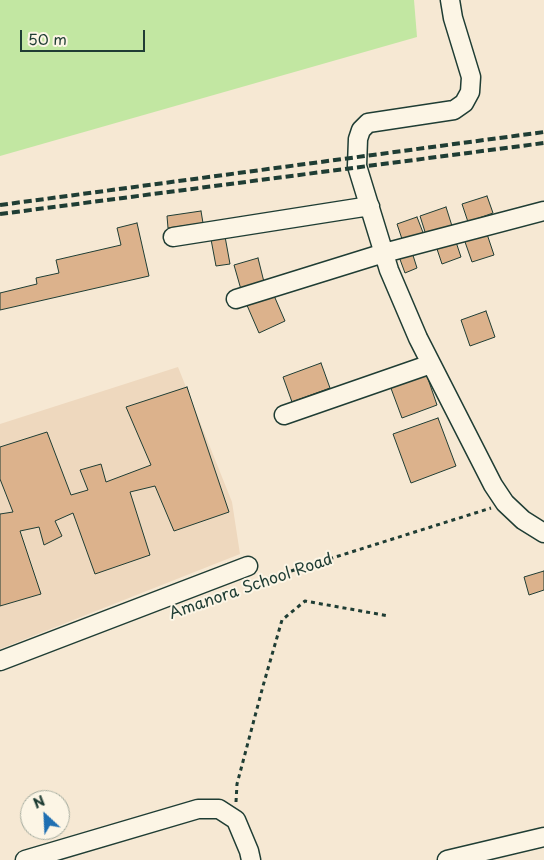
<!DOCTYPE html>
<html>
<head>
<meta charset="utf-8">
<style>
  body { margin:0 }
  #map { position:relative; width:544px; height:860px; overflow:hidden; background:#f6e8d3; font-family:"Playpen Sans",sans-serif }
  canvas { display:block }
  .north { position:absolute; left:20px; top:790px; width:50px; height:50px; box-sizing:border-box; background:#fcf5e5; border:1px solid #a4ab9e; border-radius:50%; rotate:335deg; font-size:14px; font-weight:700; line-height:20px; text-align:center; color:#1f3d34 }
  .north::after { content:''; display:block; margin:auto; width:18px; height:22px; background:#1f6fb2; clip-path:polygon(50% 0,100% 100%,50% 72%,0 100%) }
  .scale { position:absolute; left:20px; top:30px; width:125px; height:22px; box-sizing:border-box; border:2px solid #1f3d34; border-top:0; padding-left:6px; font-size:15px; line-height:18px; white-space:nowrap; color:#1f3d34; -webkit-text-stroke:4px #fcf5e5; paint-order:stroke }
</style>
</head>
<body>
<div id="map">
<canvas width="544" height="860"></canvas>
<div class="north">N</div>
<div class="scale">50 m</div>
</div>
<script>
const g = document.querySelector('canvas').getContext('2d');
g.lineJoin = 'round';
function paint(path, color) { g.fillStyle = color; g.fill(path, 'evenodd'); }
const shape = rows => new Path2D(rows.map(r => 'M' + r).join(''));
function stroke(path, color, width, dash) { g.strokeStyle = color; g.lineWidth = width; g.lineCap = dash ? 'butt' : 'round'; g.setLineDash(dash || []); g.stroke(path); }
function write(font, color, halo, rows, align = 'center') {
  g.font = font + ' "Playpen Sans",sans-serif'; g.lineWidth = 4; g.setLineDash([]); g.textBaseline = 'middle'; g.strokeStyle = halo; g.fillStyle = color; for (const [text, x, y, turn = 0] of rows) {
    g.save(); g.translate(x, y); g.rotate((+turn || 0) * Math.PI / 180); g.textAlign = isNaN(turn) ? turn : align; if (halo) g.strokeText(text, 0, 0); g.fillText(text, 0, 0); g.restore();
  }
}
paint(shape([
  [178,367,232,502,240,554,0,649,0,424]
]), '#eed8be');
paint(shape([
  [0,0,414,0,417,37,0,156]
]), '#c2e7a2');
const building = shape([
  [487,196,493,213,468,222,462,204,487,196],
  [446,207,452,226,426,235,420,216,446,207],
  [201,211,203,223,168,228,167,216,201,211],
  [417,217,424,235,403,242,397,224,417,217],
  [137,223,149,276,0,310,0,293,37,284,36,278,59,273,56,260,121,245,117,228,137,223],
  [224,231,230,264,216,266,210,234,224,231],
  [486,231,494,255,472,262,464,239,486,231],
  [455,239,461,257,442,264,436,246,455,239],
  [411,249,417,268,405,273,398,254,411,249],
  [258,258,265,286,242,293,234,265,258,258],
  [272,291,285,321,259,333,246,303,272,291],
  [486,311,495,337,470,346,461,320,486,311],
  [321,363,330,388,292,402,283,377,321,363],
  [425,370,437,405,402,418,389,383,425,370],
  [187,387,229,512,174,531,155,486,130,492,150,555,95,574,73,513,55,521,62,536,44,545,39,527,20,531,41,594,0,606,0,514,13,512,0,479,0,447,47,432,71,495,88,490,80,470,101,464,106,482,151,465,126,407,187,387],
  [438,418,456,466,411,483,393,434,438,418],
  [544,571,544,590,529,595,524,577,544,571]
]);
paint(building, '#dcb28c');
stroke(building, '#1f3d34', 1);
const minor = shape([
  [450,0,453,18,471,77,470,92,464,103,454,110,368,123,361,130,358,139,357,166,389,270,418,338,493,485,505,503,523,520,544,533],
  [173,237,370,206],
  [236,299,384,253,544,211],
  [284,415,431,364],
  [0,661,248,566],
  [25,860,198,809,219,809,236,820,249,851,251,860],
  [447,860,544,837]
]);
stroke(minor, '#1f3d34', 21);
stroke(shape([
  [253,583,491,508],
  [236,802,237,784,263,686,282,620,305,601,389,616]
]), '#1f3d34', 3, [4, 4]);
stroke(minor, '#fcf5e5', 18);
stroke(shape([
  [0,205,544,132],
  [0,214,544,143]
]), '#1f3d34', 4, [8, 4]);
write('16px', '#1f3d34', '#fcf5e5', [
  ["Amanora School Road",251,587,-19]
]);
</script>
</body>
</html>
